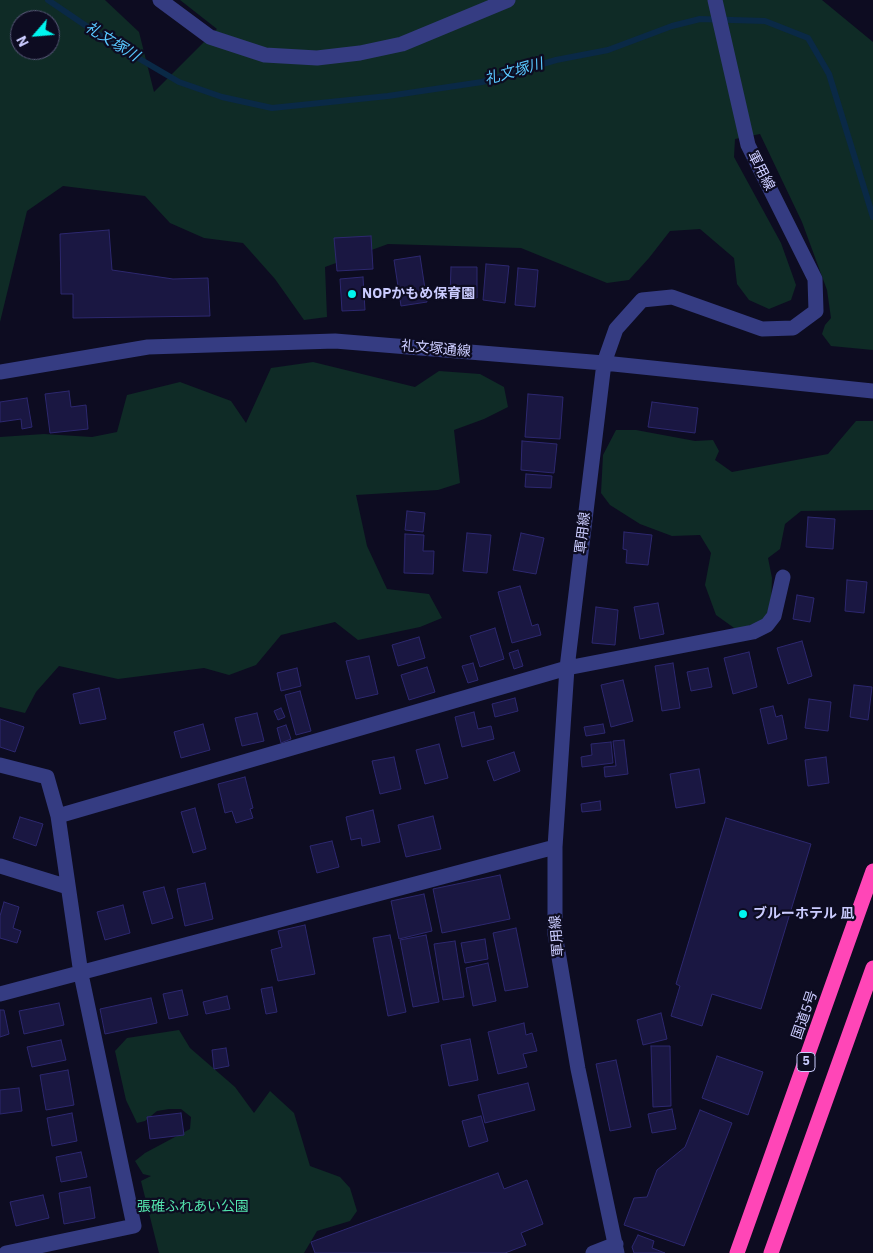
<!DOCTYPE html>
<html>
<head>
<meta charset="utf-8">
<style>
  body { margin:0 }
  #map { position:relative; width:873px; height:1253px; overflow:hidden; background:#0d0c21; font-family:"IBM Plex Sans",sans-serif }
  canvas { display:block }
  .north { position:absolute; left:10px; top:10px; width:50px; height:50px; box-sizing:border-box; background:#0d0c21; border:1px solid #59597a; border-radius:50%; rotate:243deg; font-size:14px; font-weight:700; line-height:20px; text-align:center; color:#cbccff }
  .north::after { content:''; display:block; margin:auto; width:18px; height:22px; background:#00f6ef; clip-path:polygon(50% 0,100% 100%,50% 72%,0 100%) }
</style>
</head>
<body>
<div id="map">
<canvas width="873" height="1253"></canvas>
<div class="north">N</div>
</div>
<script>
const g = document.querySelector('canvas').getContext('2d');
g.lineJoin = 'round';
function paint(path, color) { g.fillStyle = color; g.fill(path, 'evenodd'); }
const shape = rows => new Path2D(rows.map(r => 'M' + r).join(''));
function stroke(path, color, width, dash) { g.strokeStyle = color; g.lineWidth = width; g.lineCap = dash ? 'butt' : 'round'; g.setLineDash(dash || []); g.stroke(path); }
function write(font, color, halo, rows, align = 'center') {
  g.font = font + ' "IBM Plex Sans","Noto Sans JP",sans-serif'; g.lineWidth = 4.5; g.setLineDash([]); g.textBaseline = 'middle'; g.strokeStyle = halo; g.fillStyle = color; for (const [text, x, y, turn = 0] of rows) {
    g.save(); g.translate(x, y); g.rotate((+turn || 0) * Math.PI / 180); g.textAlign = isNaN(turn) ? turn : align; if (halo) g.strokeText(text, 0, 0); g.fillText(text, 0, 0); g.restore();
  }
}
paint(shape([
  [0,0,105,0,139,32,154,92,217,29,180,0,822,0,873,42,873,350,831,346,822,334,825,325,831,318,827,290,802,222,760,134,735,139,734,157,781,243,796,285,791,300,769,309,749,300,737,284,734,258,700,229,670,231,649,258,629,280,607,283,521,248,388,244,325,267,327,317,304,320,275,279,243,243,204,238,170,223,145,196,63,186,27,211,0,322],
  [20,20,50,20,50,50,20,50],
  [313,362,415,387,439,371,480,374,504,387,508,407,484,419,454,430,460,483,438,490,356,495,367,546,387,589,429,594,442,618,420,627,358,640,335,622,281,635,256,665,229,675,204,668,118,679,59,666,36,692,25,713,0,707,0,437,44,434,92,437,117,432,127,395,180,382,231,401,246,423,271,368],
  [856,421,873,421,873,510,801,511,785,524,780,549,768,558,772,578,771,604,764,620,737,630,716,615,705,585,711,553,700,535,672,536,640,524,610,505,601,493,603,455,616,430,636,430,695,441,713,440,719,451,715,460,732,472,828,454],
  [179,1030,190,1048,235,1087,254,1113,270,1091,294,1113,310,1166,340,1177,350,1188,357,1211,350,1221,317,1231,304,1253,159,1253,141,1181,151,1176,143,1174,135,1161,145,1153,190,1129,191,1117,181,1109,169,1109,157,1111,145,1121,137,1123,126,1100,115,1051,127,1038]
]), '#0f2b26');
stroke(shape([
  [48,0,104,38,179,82,222,97,272,108,388,96,482,82,556,60,608,50,672,26,700,19,765,21,808,38,829,74,873,217]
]), '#0a2946', 6);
const building = shape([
  [109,230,112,270,173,279,208,278,210,316,73,318,73,294,61,294,60,234,109,230],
  [371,236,373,269,337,271,334,238,371,236],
  [420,256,427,302,401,306,394,260,420,256],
  [486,264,509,266,505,303,483,300,486,264],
  [451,267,477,267,477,298,450,297,451,267],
  [518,268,538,270,535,307,515,305,518,268],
  [363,277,365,310,342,311,340,279,363,277],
  [69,391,71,407,86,405,88,429,50,433,45,394,69,391],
  [528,394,563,397,560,439,525,437,528,394],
  [27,398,32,427,22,429,21,419,0,422,0,402,27,398],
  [652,402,698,408,695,433,648,427,652,402],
  [522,441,557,444,554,473,521,470,522,441],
  [526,474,552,476,551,488,525,487,526,474],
  [407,511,425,513,423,532,405,530,407,511],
  [808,517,835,519,833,549,806,547,808,517],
  [624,532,652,535,648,565,626,563,627,550,623,549,624,532],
  [467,533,491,535,487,573,463,571,467,533],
  [521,533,544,538,536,574,513,570,521,533],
  [405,534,424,535,423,551,434,551,433,574,404,573,405,534],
  [847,580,867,582,864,613,845,611,847,580],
  [520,586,532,626,538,624,541,635,512,643,498,592,520,586],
  [797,595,814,598,810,622,793,619,797,595],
  [658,603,664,634,640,639,634,607,658,603],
  [596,607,618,610,615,645,592,643,596,607],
  [495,628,504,659,480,667,470,636,495,628],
  [419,637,425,658,398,666,392,645,419,637],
  [802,641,812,676,788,684,777,648,802,641],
  [518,650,523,666,514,669,509,653,518,650],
  [749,652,757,687,733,694,724,658,749,652],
  [369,656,378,694,356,699,346,661,369,656],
  [473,663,478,680,468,683,462,666,473,663],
  [673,663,680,708,662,711,655,666,673,663],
  [427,667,435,692,409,700,401,675,427,667],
  [297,668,301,686,281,691,277,673,297,668],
  [708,668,712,687,691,691,687,672,708,668],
  [623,680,633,721,611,727,601,685,623,680],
  [854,685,872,687,868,720,850,717,854,685],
  [99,688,106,719,80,724,73,694,99,688],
  [300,691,311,731,296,735,285,695,300,691],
  [515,698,518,711,495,717,492,704,515,698],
  [809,699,831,702,828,731,805,728,809,699],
  [773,706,776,717,782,715,787,739,768,744,760,709,773,706],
  [281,708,285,717,278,720,274,711,281,708],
  [474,712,478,729,491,726,494,739,462,747,455,717,474,712],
  [257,713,264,741,242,746,235,718,257,713],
  [0,719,24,727,15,752,0,747,0,719],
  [203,724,210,750,181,758,174,732,203,724],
  [603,724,605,733,586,736,584,727,603,724],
  [286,725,291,739,281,743,277,728,286,725],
  [624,740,628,774,605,777,604,767,616,766,613,741,624,740],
  [611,742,613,763,582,767,581,757,592,755,591,744,611,742],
  [439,744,448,778,425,784,416,750,439,744],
  [514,752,520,771,494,781,487,761,514,752],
  [394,757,401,789,380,794,372,761,394,757],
  [826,757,829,783,808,786,805,760,826,757],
  [699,769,705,803,676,808,670,774,699,769],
  [245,777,253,808,250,809,253,818,236,823,232,811,225,813,218,784,245,777],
  [600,801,601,810,582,812,581,804,600,801],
  [195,808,206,849,193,853,181,812,195,808],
  [373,810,380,842,362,846,361,838,351,840,346,817,373,810],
  [433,816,441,849,406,857,398,825,433,816],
  [20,817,43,824,36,846,13,838,20,817],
  [726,818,811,844,761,1009,712,994,702,1026,671,1016,680,986,676,984,726,818],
  [332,841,339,867,317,873,310,846,332,841],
  [500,875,510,919,442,933,433,889,500,875],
  [205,883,213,919,185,926,177,889,205,883],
  [164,887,173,918,152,924,143,892,164,887],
  [424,894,432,931,399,939,391,901,424,894],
  [4,902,19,907,13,928,21,931,17,943,0,938,0,916,4,902],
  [123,905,130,933,105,940,97,912,123,905],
  [305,925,315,974,278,981,271,950,282,947,278,931,305,925],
  [516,928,528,987,505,991,493,933,516,928],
  [390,935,406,1012,388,1016,373,938,390,935],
  [426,935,439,1002,413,1007,400,940,426,935],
  [485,939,488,959,465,963,461,943,485,939],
  [455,941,464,997,443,1000,434,944,455,941],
  [488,963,496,1001,473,1006,466,968,488,963],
  [272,987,277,1012,266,1014,261,989,272,987],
  [182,990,188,1015,169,1019,163,994,182,990],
  [227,996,230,1009,206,1014,203,1002,227,996],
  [151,998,157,1023,105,1034,100,1009,151,998],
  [59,1003,64,1025,24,1034,19,1011,59,1003],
  [0,1010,4,1010,9,1034,0,1037,0,1010],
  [661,1013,667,1039,643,1045,637,1020,661,1013],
  [524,1023,526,1035,532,1033,537,1051,523,1054,527,1067,498,1074,488,1032,524,1023],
  [470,1039,478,1080,449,1086,441,1045,470,1039],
  [61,1040,66,1060,32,1067,27,1047,61,1040],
  [651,1046,670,1046,671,1106,653,1107,651,1046],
  [226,1048,229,1066,214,1069,212,1050,226,1048],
  [717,1056,763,1072,748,1115,702,1098,717,1056],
  [616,1060,631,1127,610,1131,596,1064,616,1060],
  [68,1070,74,1105,46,1110,40,1075,68,1070],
  [528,1083,535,1110,485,1123,478,1095,528,1083],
  [19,1088,22,1111,0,1114,0,1090,19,1088],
  [672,1109,676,1129,652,1133,648,1114,672,1109],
  [700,1110,732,1123,684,1246,624,1225,634,1198,647,1197,657,1170,685,1147,700,1110],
  [72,1113,77,1141,52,1146,47,1118,72,1113],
  [181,1113,184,1135,150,1139,147,1117,181,1113],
  [481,1116,488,1141,469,1147,462,1121,481,1116],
  [81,1152,87,1177,61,1182,56,1157,81,1152],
  [498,1173,504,1189,527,1180,543,1224,521,1233,526,1245,505,1253,315,1253,311,1242,498,1173],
  [90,1187,95,1218,64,1224,59,1193,90,1187],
  [43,1195,49,1218,16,1226,10,1202,43,1195],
  [638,1235,654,1241,652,1248,665,1253,634,1253,632,1247,638,1235]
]);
paint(building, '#1a1742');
stroke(building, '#2d286f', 1);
stroke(shape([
  [160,0,210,37,265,55,317,58,360,53,402,44,508,0],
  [0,372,148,347,335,341,604,363,873,391],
  [0,765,47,777,58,816,81,974,134,1226,6,1253],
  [58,816,567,668,753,632,767,625,774,616,783,577],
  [0,866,68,887],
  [0,994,555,847],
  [593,1253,616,1244],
  [617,1253,578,1069,555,934,555,847,567,668,604,363,616,329,642,300,672,297,762,329,793,328,816,311,815,279,748,145,715,0]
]), '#353c82', 15);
stroke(shape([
  [737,1253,873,871],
  [771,1253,873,968]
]), '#ff46b7', 15);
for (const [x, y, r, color] of [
  [352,294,5,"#00f6ef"],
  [743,914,5,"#00f6ef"]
]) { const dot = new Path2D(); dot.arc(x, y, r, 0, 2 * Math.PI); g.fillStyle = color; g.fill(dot); stroke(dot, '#0d0c21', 2); }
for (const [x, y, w] of [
  [806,1062,18]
]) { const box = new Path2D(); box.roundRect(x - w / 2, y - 9.5, w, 19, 4); g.fillStyle = '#0d0c21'; g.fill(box); stroke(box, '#cbccff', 1); }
write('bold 12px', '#cbccff', null, [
  ["5",806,1062]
]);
write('14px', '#cbccff', '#0d0c21', [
  ["軍用線",761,171,63],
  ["礼文塚通線",436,349,5],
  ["軍用線",583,533,-83],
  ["軍用線",557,936,-95],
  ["国道5号",805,1015,-71]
]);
write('bold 14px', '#cbccff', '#0d0c21', [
  ["NOPかもめ保育園",362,294],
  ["ブルーホテル 凪",753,914]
], 'left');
write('14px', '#53e4ad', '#0d0c21', [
  ["張碓ふれあい公園",193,1207]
]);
write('italic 15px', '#59c8ff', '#0d0c21', [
  ["礼文塚川",112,42,32],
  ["礼文塚川",514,72,-16]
]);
</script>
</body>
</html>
